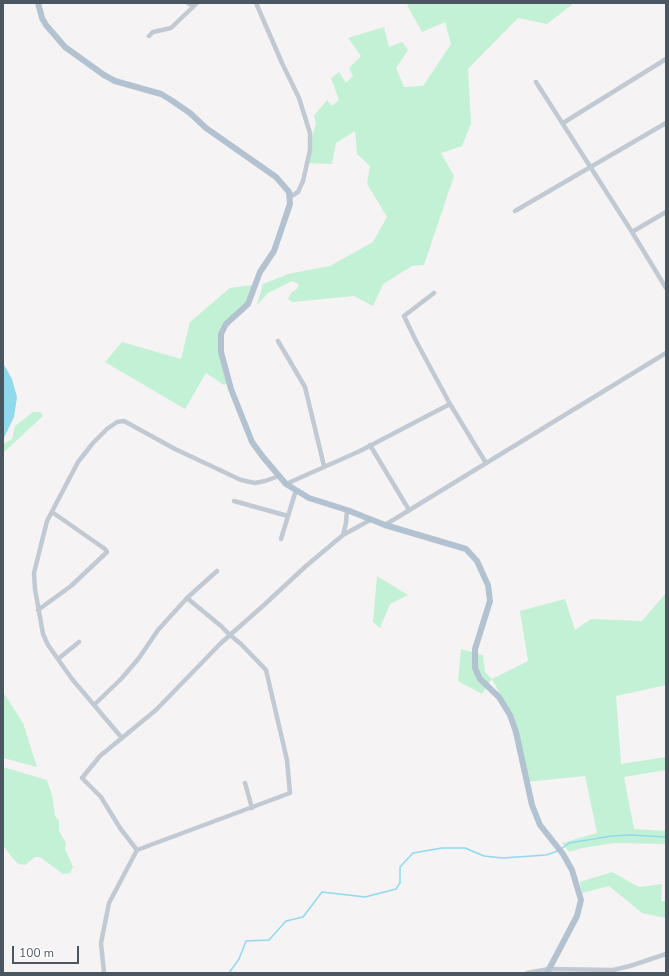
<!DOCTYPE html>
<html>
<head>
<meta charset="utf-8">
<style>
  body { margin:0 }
  #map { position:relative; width:669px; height:976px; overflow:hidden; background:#f5f3f3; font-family:"Nunito Sans",sans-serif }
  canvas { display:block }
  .frame { position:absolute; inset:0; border:4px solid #4a5661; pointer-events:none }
  .scale { position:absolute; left:12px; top:946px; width:67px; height:18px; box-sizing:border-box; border:2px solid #4a5661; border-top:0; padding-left:5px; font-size:12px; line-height:14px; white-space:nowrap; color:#4a5661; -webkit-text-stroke:3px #fff; paint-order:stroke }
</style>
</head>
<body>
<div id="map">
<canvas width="669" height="976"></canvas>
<div class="frame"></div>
<div class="scale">100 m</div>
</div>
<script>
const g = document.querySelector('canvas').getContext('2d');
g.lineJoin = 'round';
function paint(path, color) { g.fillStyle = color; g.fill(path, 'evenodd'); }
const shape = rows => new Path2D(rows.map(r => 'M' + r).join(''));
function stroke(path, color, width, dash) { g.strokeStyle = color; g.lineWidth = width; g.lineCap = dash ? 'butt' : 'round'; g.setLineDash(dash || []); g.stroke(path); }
paint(shape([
  [411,3,574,3,547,24,518,18,468,69,471,123,462,146,441,153,454,176,424,265,412,266,383,284,373,306,354,296,293,302,288,299,291,293,297,289,299,284,292,281,268,293,257,305,263,284,288,274,330,266,373,242,387,217,367,184,370,166,357,154,355,131,336,143,332,164,305,163,316,123,314,116,327,100,332,106,339,100,331,78,339,72,346,83,353,76,349,68,361,56,348,38,384,27,389,47,402,42,408,50,396,68,404,87,423,86,451,44,445,22,422,32,407,5],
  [253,285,248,300,233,314,219,339,231,382,224,385,206,373,185,409,105,362,122,342,181,359,190,322,230,288],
  [33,412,40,412,43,416,3,453,3,444,12,439,15,426],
  [377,576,408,595,390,604,380,628,373,622],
  [666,593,666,685,616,696,621,764,666,757,666,770,624,777,634,829,666,831,666,844,614,843,582,848,569,852,562,843,597,833,585,776,526,782,514,719,492,679,482,694,458,681,461,649,483,655,485,672,492,679,528,661,520,611,565,599,575,630,591,619,642,621],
  [3,692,23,723,37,767,3,758],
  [3,767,47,780,52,795,55,816,59,821,59,831,66,843,65,849,73,867,70,873,63,874,40,857,35,857,25,865,19,864,13,859,3,845],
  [612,872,639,887,662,884,661,901,666,901,666,918,642,913,609,886,582,893,580,882]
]), '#c3f1d5');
paint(shape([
  [3,363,12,379,17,397,14,417,3,440]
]), '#90daee');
stroke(shape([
  [561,849,569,843,612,836,631,835,666,837],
  [229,973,239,959,246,941,269,940,286,921,303,917,322,892,365,897,396,889,400,883,400,867,413,853,442,848,465,848,484,856,503,858,546,855,558,851]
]), '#90daee', 1.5);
stroke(shape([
  [188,3,193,6],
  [256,3,282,63,299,98,310,133,310,150,303,181,298,192,290,197],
  [149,36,153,32,171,28,197,3],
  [536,82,632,232],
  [563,123,666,59],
  [515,211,666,123],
  [666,212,632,232,666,288],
  [434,293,404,316,416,341,450,404],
  [278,341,305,387,324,466],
  [370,445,409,510],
  [286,484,360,451,450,404,486,463],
  [234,501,288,516],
  [385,525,666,353],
  [343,535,346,523,347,510],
  [281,539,296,490],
  [187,598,217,571],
  [38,610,71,586,107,552,105,549,52,512],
  [58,659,79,642],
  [94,705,121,679,139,658,158,630,187,598,221,626,230,635,241,644,266,670,287,760,290,793,137,850,120,828,101,797,82,778,100,756,156,710,220,644,230,635,264,605,306,566,343,535,372,519],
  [122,738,72,679,48,645,43,634,35,589,34,573,47,521,78,462,93,443,107,429,117,422,124,421,175,449,241,480,255,483,265,481,279,476],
  [245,783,252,808],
  [104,973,101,943,109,903,137,850],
  [527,973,549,969,613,970,630,966,666,954]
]), '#c1cad2', 4.5);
stroke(shape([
  [38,3,42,18,46,25,65,47,104,75,115,81,161,94,171,100,190,113,206,128,276,177,289,192,290,204,274,251,260,272,248,304,226,324,221,334,221,352,231,389,252,442,263,457,286,484,309,498,347,510,385,525,466,549,477,561,488,585,490,601,475,649,475,668,480,679,499,697,510,715,516,732,532,805,540,825,563,854,572,870,581,900,577,916,547,973]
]), '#b3c2d1', 6);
</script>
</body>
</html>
